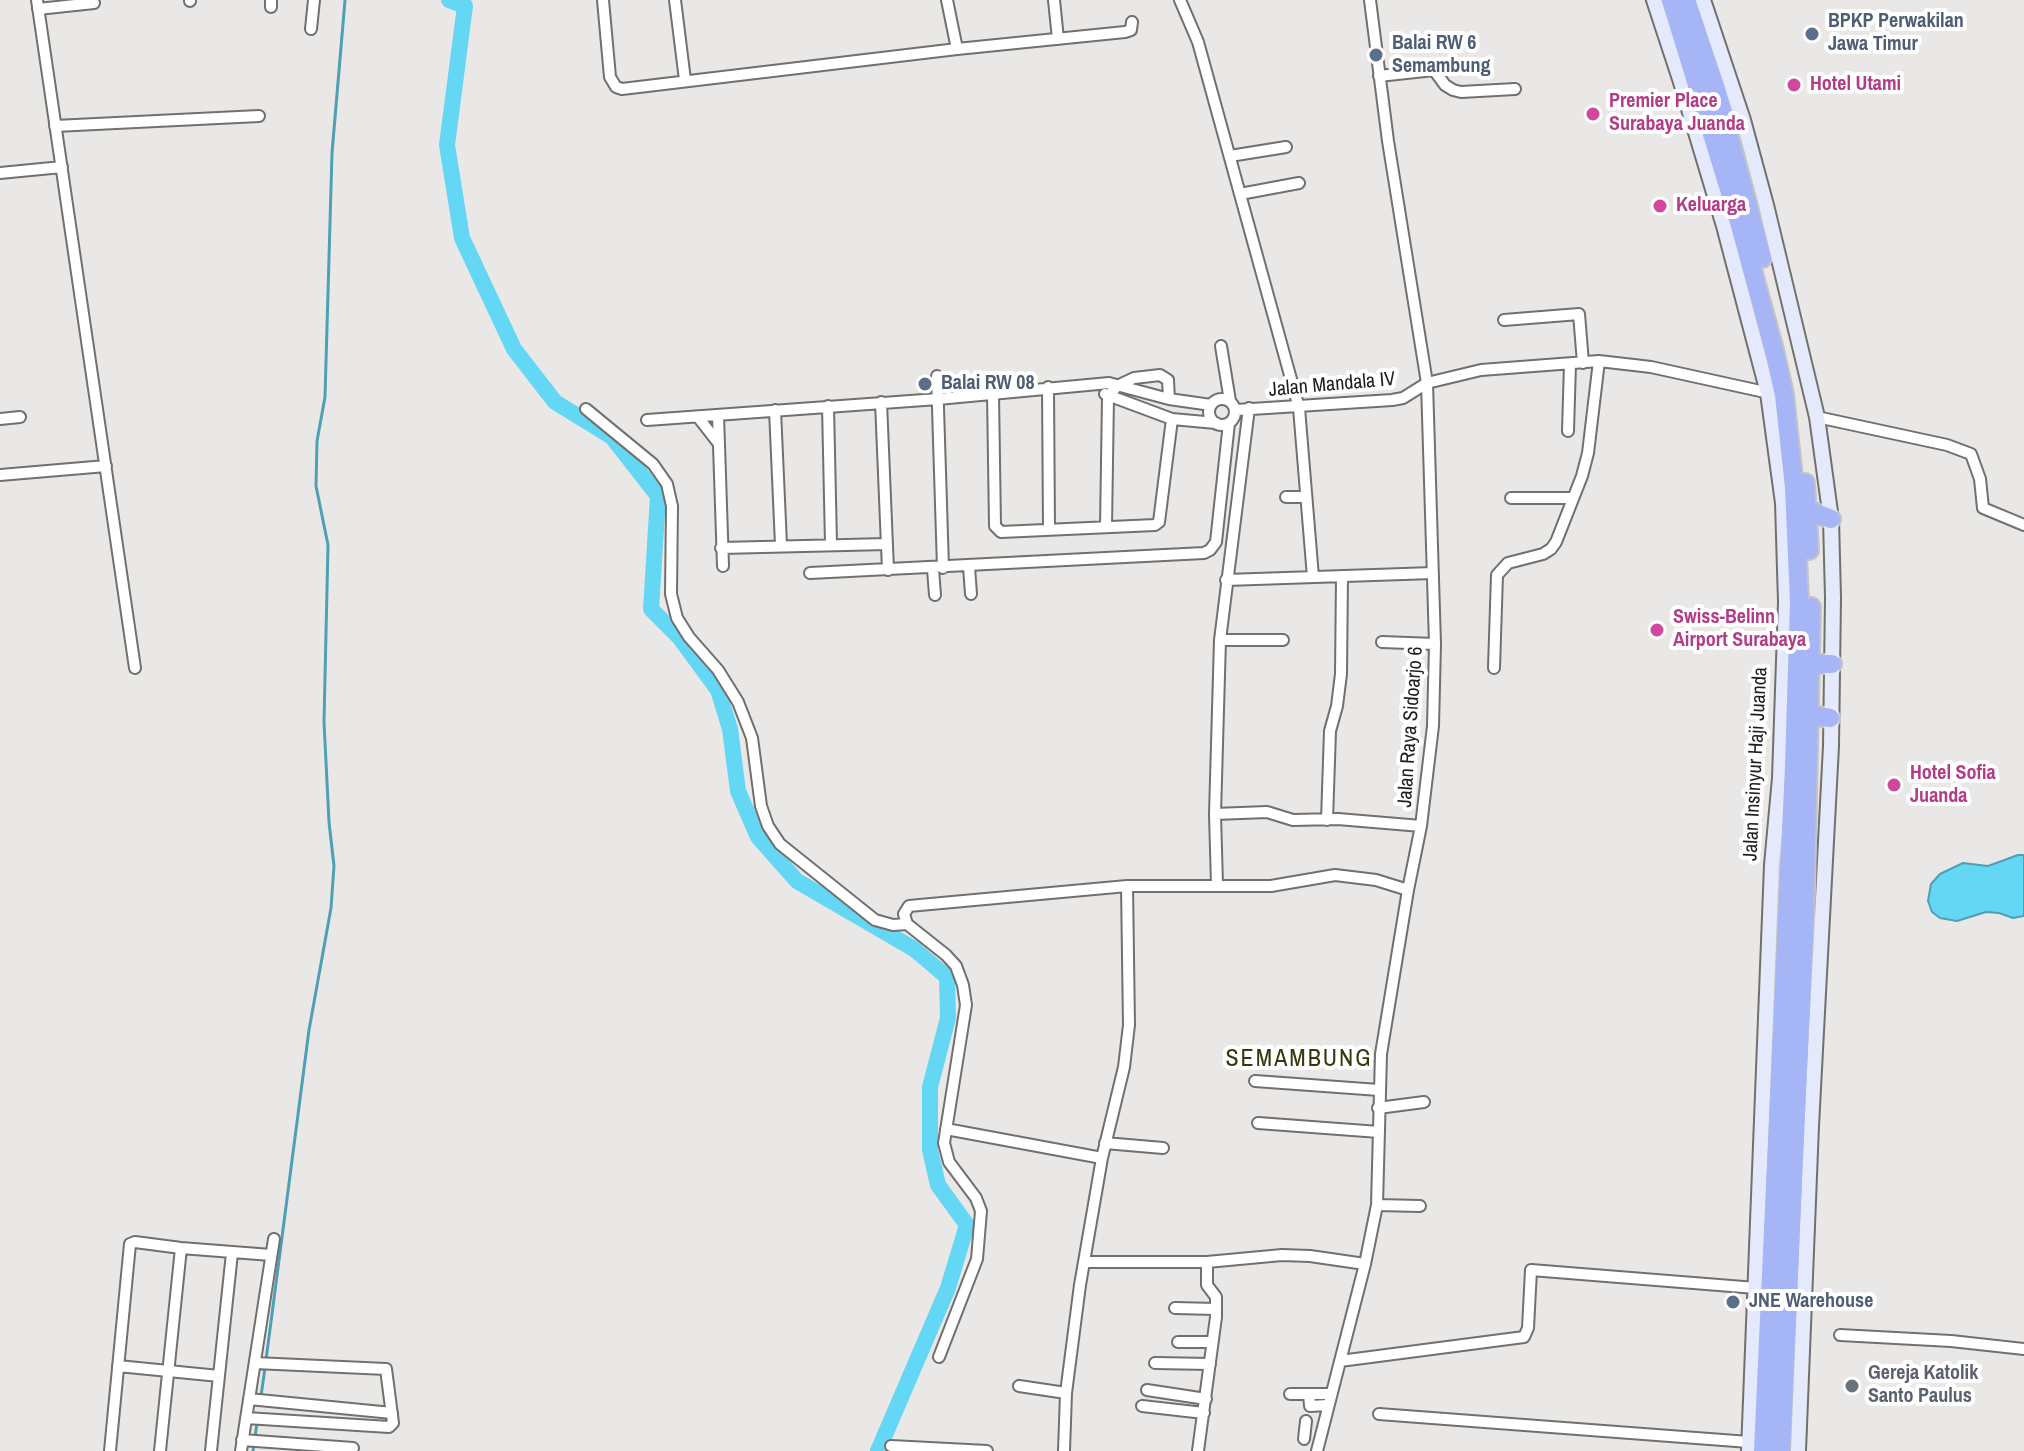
<!DOCTYPE html>
<html>
<head>
<meta charset="utf-8">
<style>
  body { margin:0 }
  canvas { display:block; background:#eae8e6 }
</style>
</head>
<body>
<canvas width="2024" height="1451"></canvas>
<script>
const g = document.querySelector('canvas').getContext('2d');
g.lineJoin = 'round';
function paint(path, color) { g.fillStyle = color; g.fill(path, 'evenodd'); }
const shape = rows => new Path2D(rows.map(r => 'M' + r).join(''));
function stroke(path, color, width, dash) { g.strokeStyle = color; g.lineWidth = width; g.lineCap = dash ? 'butt' : 'round'; g.setLineDash(dash || []); g.stroke(path); }
function write(font, color, halo, rows, align = 'center') {
  g.font = font + ' "Archivo Narrow",sans-serif'; g.lineWidth = 8; g.setLineDash([]); g.textBaseline = 'middle'; g.strokeStyle = halo; g.fillStyle = color; for (const [text, x, y, turn = 0] of rows) {
    g.save(); g.translate(x, y); g.rotate((+turn || 0) * Math.PI / 180); g.textAlign = isNaN(turn) ? turn : align; if (halo) g.strokeText(text, 0, 0); g.fillText(text, 0, 0); g.restore();
  }
}
const water = shape([
  [2018,855,2024,855,2024,916,2013,918,1999,913,1986,912,1957,921,1940,918,1932,912,1928,901,1931,884,1940,874,1963,863,1988,866,2018,855]
]);
paint(water, '#64d7f4');
stroke(water, '#4fa0b4', 2);
stroke(shape([
  [465,0,465,6],
  [266,1360,309,1030,331,908,334,866,329,822,324,722,328,545,316,486,317,441,325,397,332,153,345,0],
  [261,1396,265,1368],
  [253,1451,257,1423]
]), '#4fa0b4', 3);
stroke(shape([
  [465,6,466,0]
]), '#64d7f4', 10);
stroke(shape([
  [449,0,465,6,447,145,462,238,514,349,555,402,612,437,658,496,651,609,679,637,718,690,730,729,738,791,758,837,797,881,914,949,947,977,948,1018,930,1087,930,1150,938,1185,967,1225,948,1288,878,1451]
]), '#64d7f4', 16);
const street = shape([
  [37,0,135,668],
  [603,0,610,77,616,87,622,89,957,49,1125,32,1131,30,1132,22],
  [675,0,685,80],
  [947,0,957,49],
  [1054,0,1058,39],
  [1180,0,1198,42,1299,408,1313,577],
  [190,1,190,0],
  [271,7,271,0],
  [38,9,94,3],
  [311,29,314,0],
  [1379,76,1434,70,1445,85,1453,90,1461,92,1515,89],
  [55,126,259,116],
  [1230,156,1286,147],
  [0,173,62,167],
  [1240,194,1299,183],
  [1504,320,1579,314,1583,363],
  [1221,346,1230,401],
  [937,376,943,568],
  [1048,387,1049,529],
  [993,394,995,526,1001,532,1155,525,1159,522,1172,419],
  [1105,394,1172,419,1216,423],
  '1209 412a13 13 0 1 1 26 0a13 13 0 1 1-26 0Z',
  [881,402,888,570],
  [828,406,831,544],
  [586,409,653,464,667,484,672,506,671,594,677,618,689,637,718,670,738,702,752,738,761,806,768,826,780,844,875,920,893,925,907,924],
  [775,410,781,545],
  [1236,410,1392,400,1403,398,1427,383,1481,370,1599,361,1651,367,1774,394],
  [718,415,723,566],
  [698,417,719,444],
  [1817,417,1947,445,1971,454,1980,479,1983,508,2024,525],
  [0,419,20,417],
  [647,420,938,399,1109,383,1169,399,1211,405],
  [1568,431,1570,364],
  [0,475,106,466],
  [1286,497,1306,497],
  [1511,498,1573,498],
  [1106,527,1108,397,1117,386,1134,378,1160,375,1168,380,1169,399],
  [721,548,887,544],
  [969,567,971,594],
  [933,569,935,595],
  [810,573,1204,553,1210,550,1216,542,1229,423],
  [1226,580,1433,573],
  [1220,640,1283,640],
  [1382,642,1435,644],
  [1494,668,1497,575,1508,563,1543,554,1551,549,1556,542,1582,476,1588,453,1599,361],
  [1215,814,1267,812,1293,820,1338,819,1421,826],
  [1327,820,1330,731,1337,706,1341,674,1342,577],
  [1217,885,1215,814,1220,640,1249,408],
  [1255,1081,1379,1090],
  [1378,1108,1424,1102],
  [1258,1123,1379,1132],
  [946,1129,1102,1158],
  [1105,1143,1163,1148],
  [1377,1205,1420,1206],
  [1084,1262,1207,1262,1282,1255,1310,1256,1365,1264],
  [1175,1308,1216,1309],
  [1840,1335,1951,1341,2024,1349],
  [1178,1342,1212,1342],
  [939,1357,977,1259,981,1211,976,1198,949,1162,944,1143,966,1005,963,985,956,966,946,955,907,924,904,914,909,906,1127,886,1271,886,1335,875,1376,880,1408,890],
  [1340,1361,1524,1337,1528,1328,1531,1270,1756,1288],
  [1155,1363,1210,1364],
  [118,1366,219,1376],
  [1019,1386,1066,1393],
  [1147,1390,1206,1399],
  [1290,1394,1330,1394],
  [1309,1394,1310,1406,1328,1405],
  [249,1399,392,1413],
  [1142,1406,1204,1413],
  [1379,1414,1749,1442],
  [246,1418,389,1427,393,1423,386,1369,255,1363],
  [1304,1439,1306,1421],
  [242,1440,353,1448],
  [891,1446,987,1451],
  [110,1451,130,1244,135,1242,181,1248,271,1255],
  [160,1451,181,1248],
  [211,1451,232,1253],
  [241,1451,274,1239],
  [1064,1451,1066,1393,1080,1285,1102,1158,1124,1067,1129,1025,1127,886],
  [1198,1451,1216,1317,1216,1297,1207,1285,1207,1262],
  [1317,1451,1365,1264,1377,1205,1381,1054,1408,890,1421,826,1433,726,1435,644,1427,383,1388,141,1370,0]
]);
const secondary = shape([
  [1654,0,1680,79,1724,226,1768,393,1783,503,1786,602,1780,778,1772,865,1749,1451],
  [1703,0,1743,120,1766,205,1817,417,1831,519,1833,598,1831,746,1811,1126,1798,1451]
]);
const highway = shape([
  [1671,0,1739,222,1774,350,1784,395,1794,487,1799,602,1794,766,1763,1451],
  [1686,0,1716,89,1762,258],
  [1805,483,1809,550],
  [1808,510,1831,519],
  [1811,664,1832,664],
  [1810,715,1830,718],
  [1781,1451,1804,935,1811,607]
]);
stroke(street, '#72706e', 14);
stroke(secondary, '#72706e', 18);
stroke(highway, '#c5c4c4', 22);
stroke(street, '#fff', 10);
stroke(secondary, '#e4e9fc', 14);
stroke(highway, '#a6b5f5', 18);
for (const [x, y, r, color] of [
  [1812,34,8,"#5c6f8a"],
  [1376,55,8,"#5c6f8a"],
  [1794,85,8,"#d1479c"],
  [1593,114,8,"#d1479c"],
  [1660,206,8,"#d1479c"],
  [925,384,8,"#5c6f8a"],
  [1657,630,8,"#d1479c"],
  [1894,785,8,"#d1479c"],
  [1733,1302,8,"#5c6f8a"],
  [1852,1386,8,"#6b7280"]
]) { const dot = new Path2D(); dot.arc(x, y, r, 0, 2 * Math.PI); g.fillStyle = color; g.fill(dot); stroke(dot, '#fff', 3); }
write('bold 20px', '#4e5e75', '#fff', [
  ["BPKP Perwakilan",1828,22],
  ["Jawa Timur",1828,45],
  ["Balai RW 6",1392,44],
  ["Semambung",1392,67],
  ["Balai RW 08",941,384],
  ["JNE Warehouse",1749,1302]
], 'left');
write('bold 20px', '#b23c85', '#fff', [
  ["Hotel Utami",1810,85],
  ["Premier Place",1609,102],
  ["Surabaya Juanda",1609,125],
  ["Keluarga",1676,206],
  ["Swiss-Belinn",1673,618],
  ["Airport Surabaya",1673,641],
  ["Hotel Sofia",1910,774],
  ["Juanda",1910,797]
], 'left');
write('20px', '#1f1e1d', '#fff', [
  ["Jalan Mandala IV",1332,385,-5],
  ["Jalan Raya Sidoarjo 6",1411,727,-86],
  ["Jalan Insinyur Haji Juanda",1756,764,-87]
]);
write('bold 20px', '#5b616d', '#fff', [
  ["Gereja Katolik",1868,1374],
  ["Santo Paulus",1868,1397]
], 'left');
g.letterSpacing = '2px';
write('24px', '#37370e', '#fff', [
  ["SEMAMBUNG",1299,1060]
]);
g.letterSpacing = '0px';
</script>
</body>
</html>
